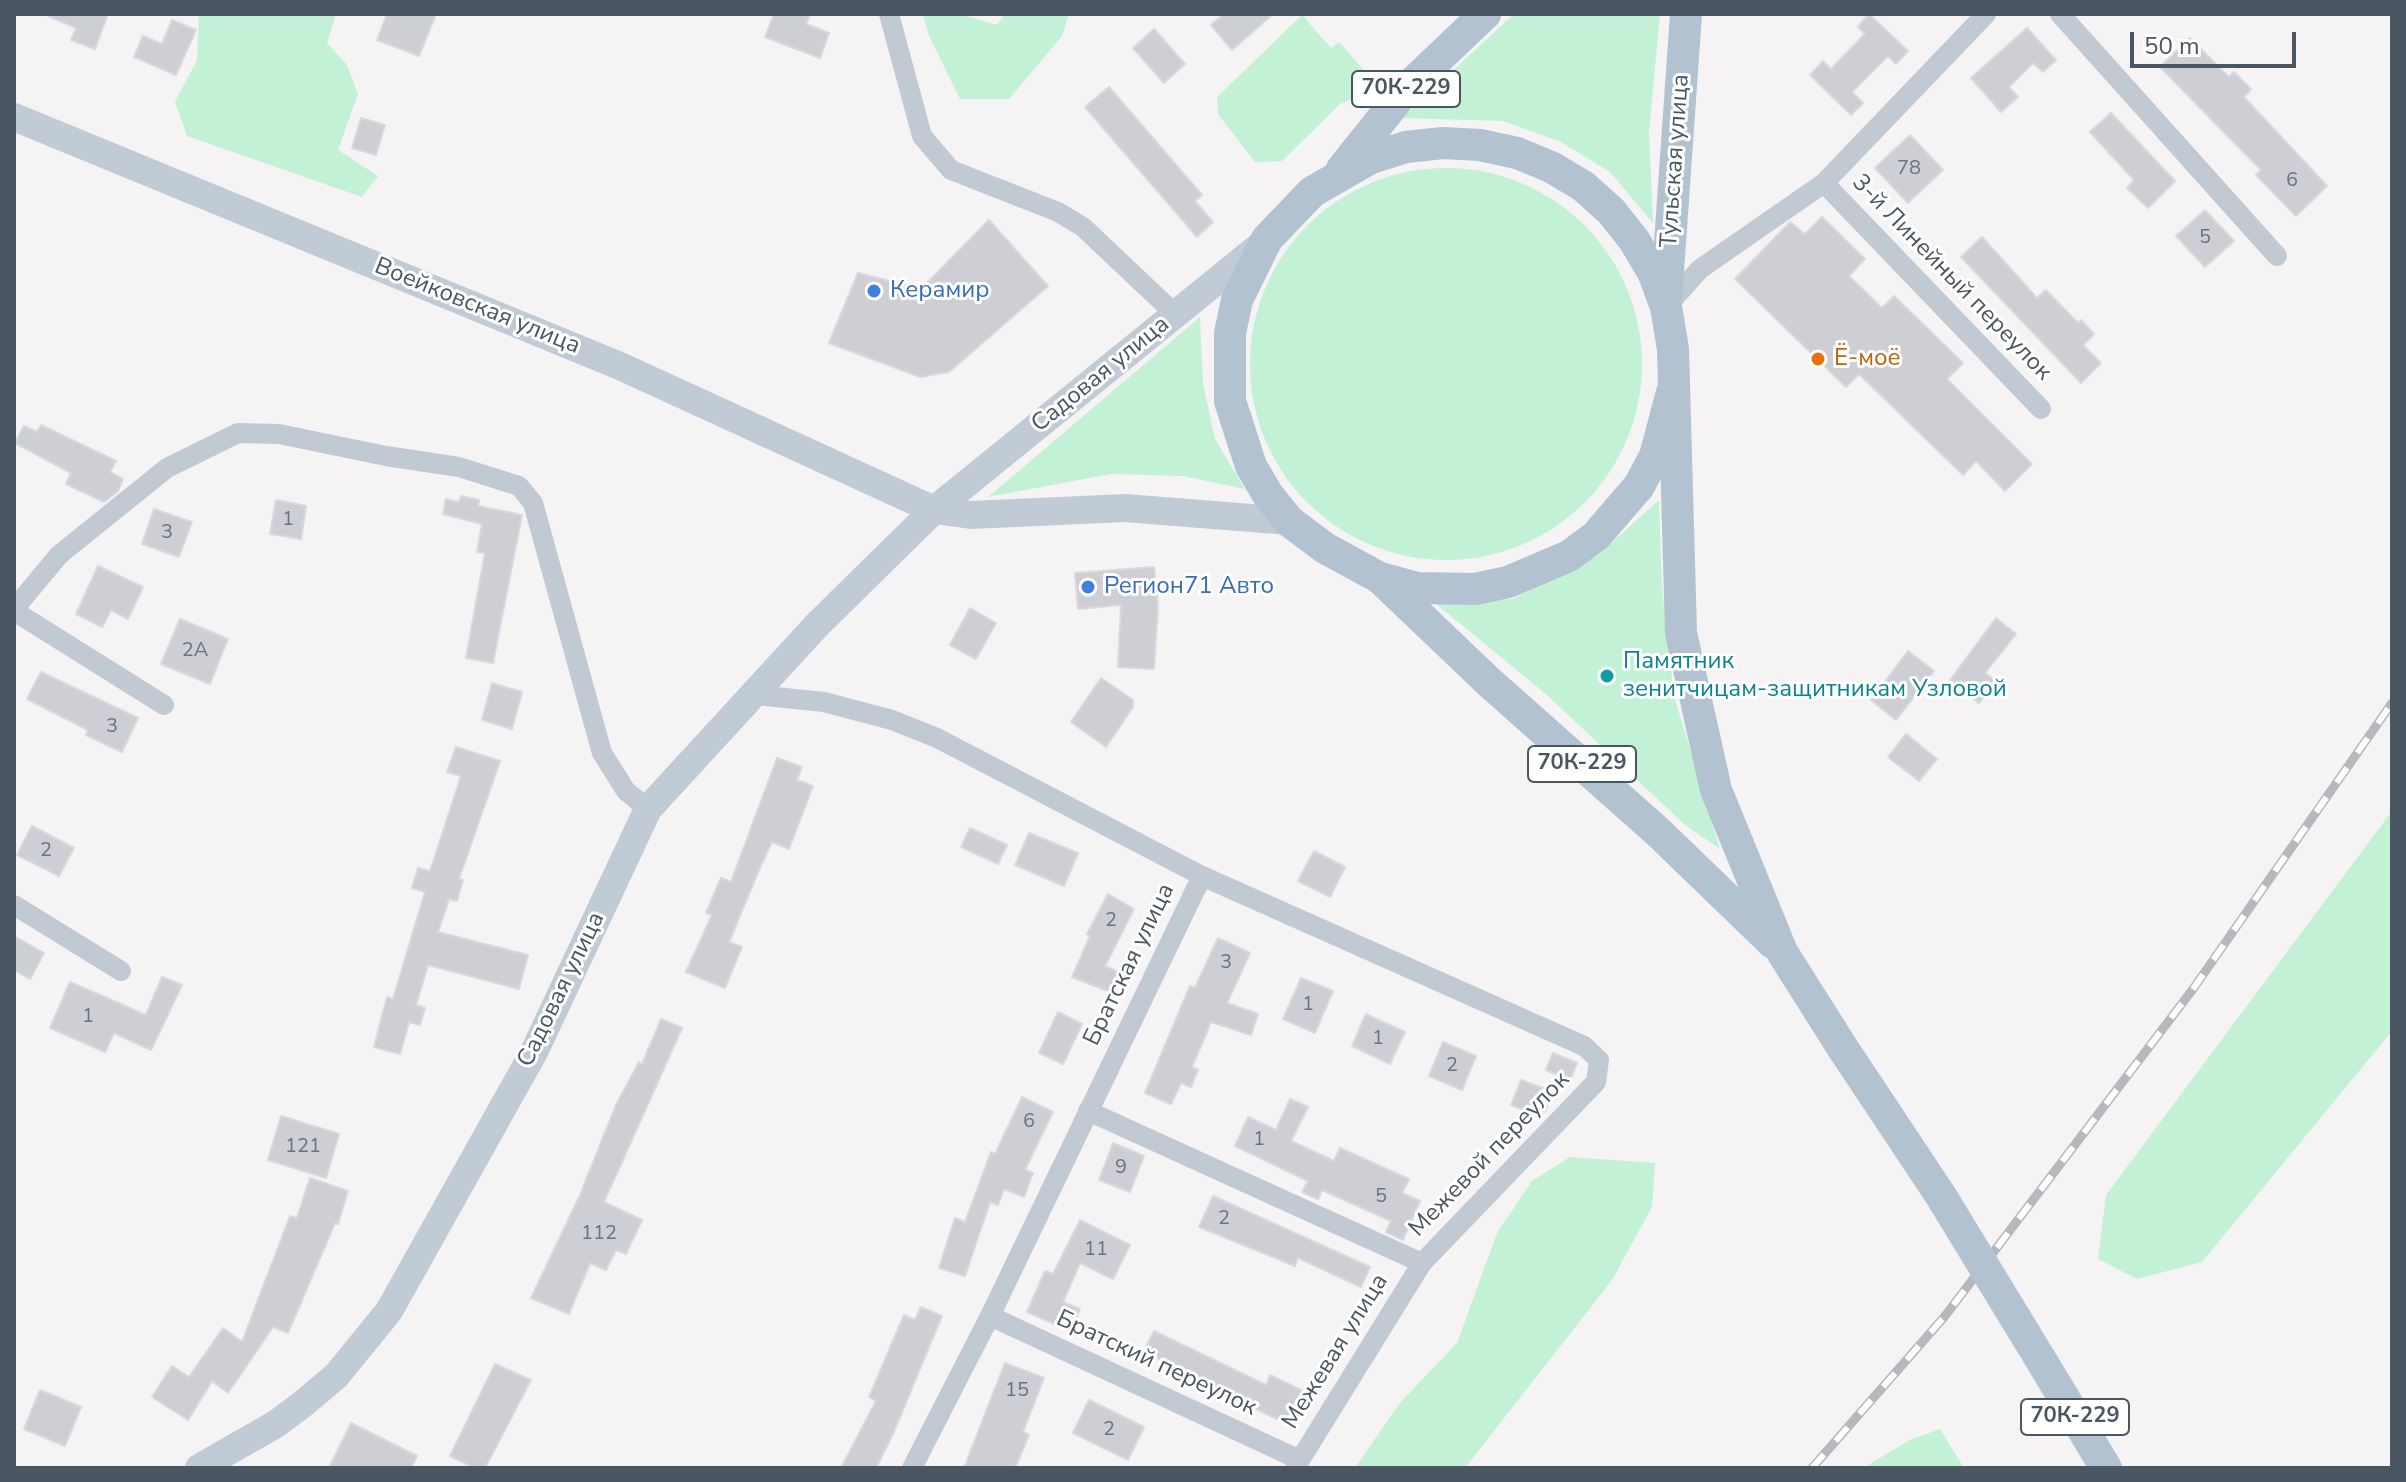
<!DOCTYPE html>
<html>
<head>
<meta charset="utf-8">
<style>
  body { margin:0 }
  #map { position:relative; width:2406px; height:1482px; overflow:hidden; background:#f5f3f3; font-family:"Nunito Sans",sans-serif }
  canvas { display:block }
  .frame { position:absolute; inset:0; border:16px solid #4a5661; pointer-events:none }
  .scale { position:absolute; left:2130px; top:32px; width:166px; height:36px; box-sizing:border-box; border:4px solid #4a5661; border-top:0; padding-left:10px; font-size:24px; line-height:28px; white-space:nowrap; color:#4a5661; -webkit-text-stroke:6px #fff; paint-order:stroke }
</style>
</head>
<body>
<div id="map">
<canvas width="2406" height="1482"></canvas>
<div class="frame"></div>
<div class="scale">50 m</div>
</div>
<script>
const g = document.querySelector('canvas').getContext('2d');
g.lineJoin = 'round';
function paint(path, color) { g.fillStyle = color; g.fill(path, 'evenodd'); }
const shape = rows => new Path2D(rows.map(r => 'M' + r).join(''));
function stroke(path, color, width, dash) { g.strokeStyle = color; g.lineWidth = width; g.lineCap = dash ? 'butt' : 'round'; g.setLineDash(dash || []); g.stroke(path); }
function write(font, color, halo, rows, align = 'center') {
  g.font = font + ' "Nunito Sans",sans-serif'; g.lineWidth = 6; g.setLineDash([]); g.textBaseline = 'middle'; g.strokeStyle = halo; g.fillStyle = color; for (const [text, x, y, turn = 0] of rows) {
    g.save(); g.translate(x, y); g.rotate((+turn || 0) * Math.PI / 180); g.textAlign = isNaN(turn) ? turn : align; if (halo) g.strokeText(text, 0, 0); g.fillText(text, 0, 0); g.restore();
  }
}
paint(shape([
  [199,14,336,14,327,43,347,65,358,94,338,150,378,176,362,197,187,136,175,102,197,60],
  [923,14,959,14,997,25,1005,14,1069,14,1062,36,1009,99,960,99,929,36],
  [1514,14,1660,14,1649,132,1653,223,1610,172,1561,142,1503,121,1402,118],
  [1302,15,1331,48,1339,42,1369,76,1360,95,1340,104,1282,161,1255,162,1218,114,1217,97],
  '1250 364a196 196 0 1 1 392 0a196 196 0 1 1-392 0Z',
  [1200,317,1203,384,1215,439,1245,489,1183,476,1111,474,988,497],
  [1659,500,1662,589,1674,696,1720,849,1685,825,1547,695,1434,602,1512,599,1597,556],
  [2392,811,2392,1031,2202,1262,2137,1279,2098,1259,2106,1195],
  [1570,1157,1655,1163,1652,1207,1612,1280,1465,1468,1355,1468,1399,1404,1457,1343,1497,1233,1532,1181],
  [1940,1429,1964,1468,1863,1468,1910,1440]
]), '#c3f1d5');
const building = shape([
  [44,14,108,14,95,49,71,40,76,28,44,14],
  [387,14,436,14,419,56,377,40,387,14],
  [774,14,810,14,806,24,829,33,820,58,765,37,774,14],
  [1224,14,1273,14,1232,50,1211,25,1224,14],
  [1869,14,1908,51,1896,64,1888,56,1852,92,1863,103,1851,115,1810,75,1823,61,1831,69,1865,34,1858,27,1869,14],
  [172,20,196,30,176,75,134,57,143,36,162,44,172,20],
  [2027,28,2056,60,2043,72,2033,63,2009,87,2018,97,2001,112,1971,78,2027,28],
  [1154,29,1185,64,1164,83,1133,48,1154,29],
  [2190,38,2229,77,2234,72,2251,89,2244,97,2327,186,2296,216,2256,175,2261,170,2160,67,2190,38],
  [1109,87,1202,195,1195,201,1213,222,1197,237,1085,107,1109,87],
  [2111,113,2175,181,2148,208,2127,188,2134,180,2090,132,2111,113],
  [361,118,385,125,376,155,352,148,361,118],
  [1910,135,1943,170,1908,203,1875,168,1910,135],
  [2205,210,2234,241,2205,267,2176,236,2205,210],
  [1822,217,1865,259,1849,276,1882,308,1894,296,1963,363,1947,379,2032,464,2005,491,1976,461,1963,475,1859,374,1846,387,1735,279,1790,222,1805,234,1822,217],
  [989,220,1048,286,949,372,920,377,829,343,858,273,921,289,989,220],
  [1982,237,2037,298,2046,290,2078,323,2081,320,2094,334,2083,345,2101,363,2081,383,1961,257,1982,237],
  [41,425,116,461,110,472,123,479,118,491,104,502,66,484,71,473,15,443,24,426,37,432,41,425],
  [461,496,479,500,478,506,522,515,493,663,466,658,485,553,477,552,482,524,443,514,446,499,459,502,461,496],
  [276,500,306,506,301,539,270,534,276,500],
  [154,509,192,522,179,557,142,544,154,509],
  [98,566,143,587,128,619,111,610,102,627,76,614,98,566],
  [1154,567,1158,606,1154,669,1118,667,1121,605,1078,609,1075,573,1154,567],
  [970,608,996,623,976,659,950,645,970,608],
  [1996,618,2016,634,1985,673,1996,681,1979,703,1950,680,1996,618],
  [180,619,228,639,210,684,161,664,180,619],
  [1908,651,1934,671,1896,720,1871,700,1908,651],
  [41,672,138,718,122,752,86,735,88,730,27,699,41,672],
  [1101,678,1133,700,1133,707,1106,747,1071,722,1101,678],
  [492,683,522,692,512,729,482,720,492,683],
  [1906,734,1937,759,1919,781,1888,757,1906,734],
  [456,747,500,761,459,879,463,880,457,901,449,899,438,932,528,955,519,989,428,965,416,1005,425,1008,420,1025,409,1022,400,1054,374,1047,387,997,393,999,425,892,412,888,418,868,430,871,461,776,447,772,456,747],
  [777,758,802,767,797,780,813,786,789,849,772,842,759,870,729,942,742,947,725,988,686,972,712,915,706,913,721,878,731,882,777,758],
  [32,826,74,848,59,876,17,855,32,826],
  [970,828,1007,845,998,864,961,847,970,828],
  [1029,833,1078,853,1064,886,1015,865,1029,833],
  [1314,851,1345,867,1330,897,1298,881,1314,851],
  [1108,894,1134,909,1105,966,1121,973,1113,993,1072,977,1090,936,1087,934,1108,894],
  [14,936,44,953,30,979,14,970,14,936],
  [1218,938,1250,953,1227,1003,1258,1014,1251,1035,1211,1022,1192,1067,1198,1070,1191,1087,1181,1083,1171,1104,1145,1093,1190,986,1195,988,1218,938],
  [162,977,182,985,151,1050,114,1033,105,1052,50,1028,70,982,146,1015,162,977],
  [1301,978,1333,991,1315,1033,1283,1019,1301,978],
  [1058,1012,1082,1024,1063,1064,1039,1053,1058,1012],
  [1366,1014,1405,1032,1390,1064,1352,1046,1366,1014],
  [661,1019,682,1028,604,1202,642,1220,626,1254,616,1250,606,1270,590,1263,569,1314,531,1298,580,1195,616,1105,639,1062,642,1064,661,1019],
  [1443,1042,1476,1056,1462,1090,1429,1076,1443,1042],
  [1553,1053,1577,1063,1570,1080,1546,1070,1553,1053],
  [1521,1080,1553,1092,1545,1112,1531,1107,1529,1112,1511,1105,1521,1080],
  [1022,1097,1053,1112,1025,1170,1033,1173,1024,1197,1004,1189,998,1205,990,1202,965,1276,939,1268,955,1218,965,1222,991,1152,995,1154,1022,1097],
  [1290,1099,1308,1107,1291,1141,1334,1161,1340,1148,1409,1179,1402,1193,1420,1201,1403,1240,1386,1232,1391,1221,1322,1190,1318,1199,1302,1192,1308,1181,1235,1146,1248,1117,1276,1130,1290,1099],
  [281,1116,339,1134,326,1178,268,1160,281,1116],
  [1113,1143,1144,1156,1130,1192,1099,1180,1113,1143],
  [310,1178,348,1191,338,1224,335,1223,288,1333,273,1327,228,1393,212,1381,188,1420,152,1397,172,1366,189,1377,223,1328,242,1342,290,1216,297,1218,310,1178],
  [1213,1196,1370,1267,1361,1287,1298,1258,1295,1266,1199,1227,1213,1196],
  [1080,1220,1130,1245,1113,1279,1080,1263,1063,1302,1080,1309,1070,1331,1027,1312,1045,1271,1053,1274,1080,1220],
  [921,1307,942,1316,892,1436,876,1468,841,1468,876,1401,869,1397,904,1315,915,1320,921,1307],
  [1154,1331,1266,1385,1270,1375,1305,1392,1289,1425,1234,1398,1232,1402,1215,1393,1218,1388,1144,1351,1154,1331],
  [1005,1363,1044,1378,1023,1432,1029,1435,1015,1468,964,1468,1005,1363],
  [495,1364,531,1380,485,1468,475,1468,450,1456,495,1364],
  [40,1390,81,1407,65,1446,24,1429,40,1390],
  [1089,1400,1144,1427,1128,1460,1073,1433,1089,1400],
  [351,1423,417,1456,411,1468,329,1468,351,1423]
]);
paint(building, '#cdcfd5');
stroke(building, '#d7d9de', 2);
stroke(shape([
  [889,14,922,136,951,170,1058,212,1083,227,1175,314],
  [2060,14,2277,256],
  [1824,183,2041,409],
  [1666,307,1700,269,1824,183,1986,14],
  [14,609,59,555,167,468,238,433,279,434,386,456,459,467,519,486,533,503,602,753,626,791,648,809],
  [14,611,164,705],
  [756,695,824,702,892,720,937,738,1202,876,990,1316,912,1468],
  [14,905,121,971],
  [1088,1111,1422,1263,1596,1082,1599,1060,1584,1046,1202,876],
  [990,1316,1300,1460],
  [1295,1468,1422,1263]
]), '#c1cad2', 20);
stroke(shape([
  [14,117,620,366,934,510,971,515,1125,508,1289,521],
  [199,1468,276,1424,304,1403,336,1376,389,1311,534,1052,648,809,817,625,934,510,1267,240]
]), '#c1cbd6', 28);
stroke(shape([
  [1342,169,1405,90,1485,14],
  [1666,300,1686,14],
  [1672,392,1655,456,1639,486,1596,536,1569,556,1508,582,1475,589,1417,588,1380,578,1325,548,1289,521,1268,495,1251,466,1230,401,1230,333,1237,300,1267,239,1312,192,1371,158,1406,147,1443,143,1480,145,1517,153,1551,167,1583,186,1611,211,1634,240,1653,272,1666,307,1673,349,1681,633,1716,790,1782,952,1842,1047],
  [1382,580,1489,682,1658,832,1773,943],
  [2044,1365,2106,1468]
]), '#b3c2d1', 32);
const rail = shape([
  [1812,1468,1945,1316,2193,989,2392,703]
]);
stroke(rail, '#b5b8bd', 9);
stroke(rail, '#fff', 6, [18]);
stroke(shape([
  [1842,1047,1941,1196,2044,1365]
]), '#b3c2d1', 32);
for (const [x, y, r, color] of [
  [874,291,8,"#3f7fe0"],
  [1818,359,8,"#e8710a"],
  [1088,587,8,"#3f7fe0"],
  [1607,676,8,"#0f9aa8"]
]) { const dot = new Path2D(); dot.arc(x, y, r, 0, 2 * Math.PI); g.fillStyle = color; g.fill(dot); stroke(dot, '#fff', 3); }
write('20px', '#6b747e', null, [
  ["78",1909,169],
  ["6",2292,181],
  ["5",2205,238],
  ["1",288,520],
  ["3",167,533],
  ["2А",195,651],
  ["3",112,727],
  ["2",46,851],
  ["2",1111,921],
  ["3",1226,963],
  ["1",1308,1005],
  ["1",88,1017],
  ["1",1378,1039],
  ["2",1452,1066],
  ["6",1029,1122],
  ["1",1259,1140],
  ["121",303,1147],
  ["9",1121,1168],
  ["5",1381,1197],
  ["2",1224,1219],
  ["112",599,1234],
  ["11",1096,1250],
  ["15",1017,1391],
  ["2",1109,1430]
]);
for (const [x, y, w] of [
  [1406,89,108],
  [1582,764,108],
  [2075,1417,108]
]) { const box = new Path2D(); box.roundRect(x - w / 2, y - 18, w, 36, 6); g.fillStyle = '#fff'; g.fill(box); stroke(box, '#4a5661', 2); }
write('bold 22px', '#4a5661', null, [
  ["70К-229",1406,89],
  ["70К-229",1582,764],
  ["70К-229",2075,1417]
]);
write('24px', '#4a5661', '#fff', [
  ["Тульская улица",1676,161,-86],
  ["3-й Линейный переулок",1951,278,46],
  ["Воейковская улица",477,307,22],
  ["Садовая улица",1101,375,-39],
  ["Братская улица",1130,965,-64],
  ["Садовая улица",562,990,-64],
  ["Межевой переулок",1490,1155,-46],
  ["Межевая улица",1336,1352,-58],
  ["Братский переулок",1156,1364,25]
]);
write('24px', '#366cbe', '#fff', [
  ["Керамир",890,291],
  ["Регион71 Авто",1104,587]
], 'left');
write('24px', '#c56008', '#fff', [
  ["Ё-моё",1834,359]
], 'left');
write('24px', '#0d838f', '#fff', [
  ["Памятник",1623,662],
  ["зенитчицам-защитникам Узловой",1623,690]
], 'left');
</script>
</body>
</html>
